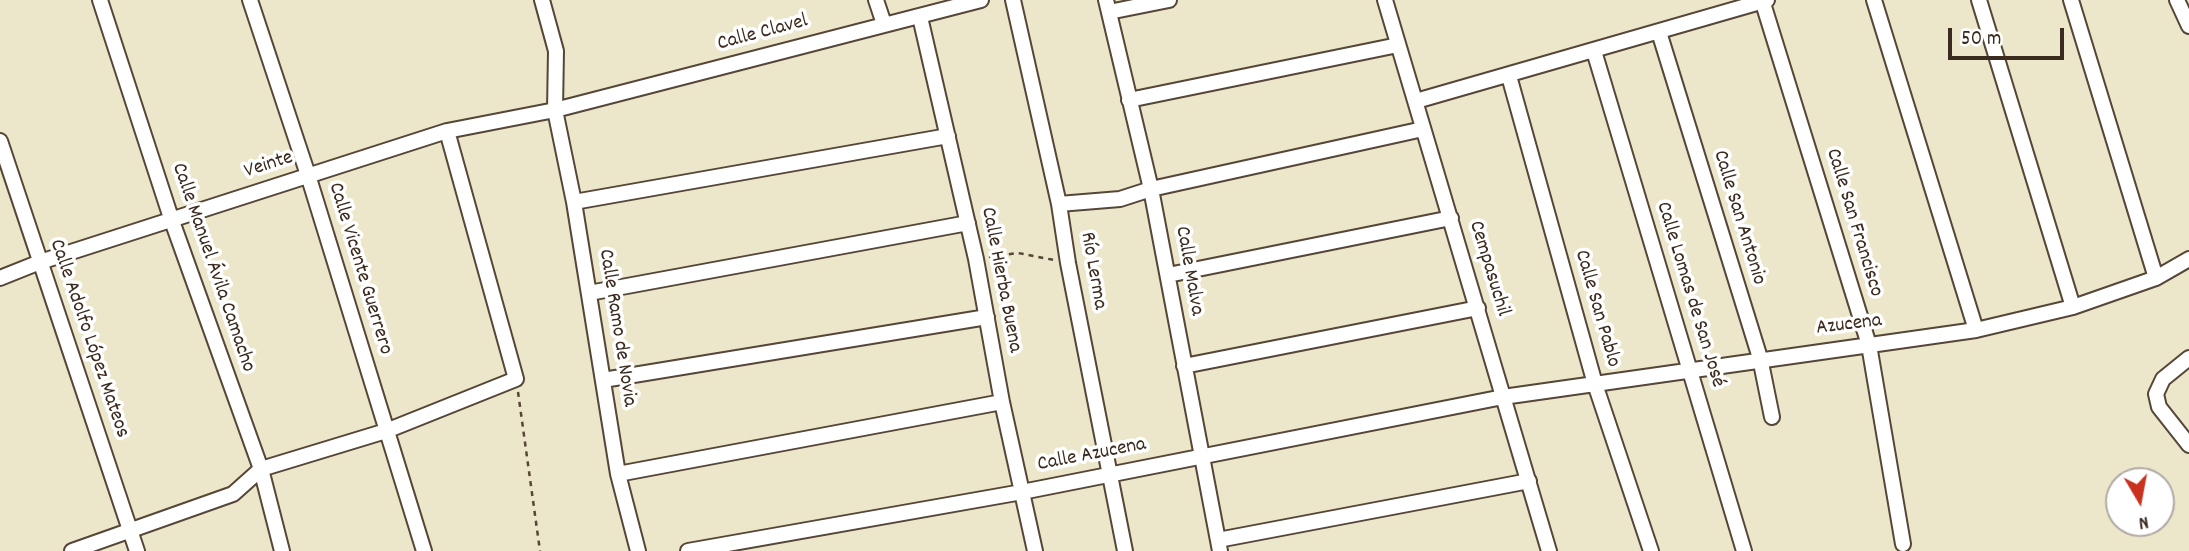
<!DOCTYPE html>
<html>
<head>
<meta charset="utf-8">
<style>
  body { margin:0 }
  #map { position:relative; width:2189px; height:551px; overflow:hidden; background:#ece7ca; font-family:Dekko,sans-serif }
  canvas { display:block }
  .north { position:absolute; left:2105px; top:467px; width:70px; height:70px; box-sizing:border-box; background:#fff; border:2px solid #b1aaa5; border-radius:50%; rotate:170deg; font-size:19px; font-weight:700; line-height:28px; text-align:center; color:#3b2a1e }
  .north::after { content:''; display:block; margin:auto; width:24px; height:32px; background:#c8321e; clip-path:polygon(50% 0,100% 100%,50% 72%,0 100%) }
  .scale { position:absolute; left:1948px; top:28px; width:116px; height:32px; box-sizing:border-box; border:4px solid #3b2a1e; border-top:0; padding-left:9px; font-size:21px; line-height:24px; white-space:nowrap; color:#3b2a1e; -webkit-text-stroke:5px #fff; paint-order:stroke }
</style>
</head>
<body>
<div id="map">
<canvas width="2189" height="551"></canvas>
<div class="north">N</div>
<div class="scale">50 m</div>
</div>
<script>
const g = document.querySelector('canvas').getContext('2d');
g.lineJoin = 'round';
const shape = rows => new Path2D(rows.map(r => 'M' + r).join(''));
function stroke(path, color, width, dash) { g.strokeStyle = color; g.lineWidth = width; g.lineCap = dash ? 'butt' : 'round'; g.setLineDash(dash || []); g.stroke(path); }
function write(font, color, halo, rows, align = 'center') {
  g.font = font + ' Dekko,sans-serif'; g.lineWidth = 7; g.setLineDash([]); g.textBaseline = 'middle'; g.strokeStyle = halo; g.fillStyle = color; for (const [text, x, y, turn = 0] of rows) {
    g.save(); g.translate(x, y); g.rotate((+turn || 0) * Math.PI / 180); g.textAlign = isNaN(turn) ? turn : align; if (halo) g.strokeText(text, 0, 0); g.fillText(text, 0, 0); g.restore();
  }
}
const street = shape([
  [100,0,172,221,261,469,282,551],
  [250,0,308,175,424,551],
  [542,0,556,51,555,110,574,202,618,474,638,551],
  [876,0,884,24],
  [1013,0,1059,204,1068,263,1125,551],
  [1106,0,1151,189,1220,551],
  [1385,0,1549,551],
  [1762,0,1869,345,1903,544],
  [1874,0,1976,330],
  [1979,0,2073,307],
  [2071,0,2156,278],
  [2177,0,2189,26],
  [1109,12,1169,0],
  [920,17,976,259,1002,402,1035,551],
  [1659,32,1760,358,1772,417],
  [1594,51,1744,551],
  [1509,76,1595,384,1651,551],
  [1129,100,1398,45],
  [1416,101,1767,0],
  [0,141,137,551],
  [574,202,948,136],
  [1059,204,1120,199,1151,189,1423,129],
  [1168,275,1451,218],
  [0,278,40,262,447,131,555,110,981,0],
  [589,293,968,223],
  [2189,358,2163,379,2156,394,2159,407,2189,445],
  [1184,366,1478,308],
  [603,380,987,317],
  [618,474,1002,402],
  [1218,540,1529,481],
  [72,551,233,494,261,469,386,431,516,379,447,131],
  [688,551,1022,492,1503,397,1976,330,2073,307,2156,278,2189,259]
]);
stroke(street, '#564638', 18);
stroke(shape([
  [989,257,1018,253,1054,260],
  [518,392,540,551]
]), '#564638', 2.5, [5, 5]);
stroke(street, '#fff', 14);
write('21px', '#3b2a1e', '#fff', [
  ["Calle Clavel",763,34,-15],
  ["Veinte",269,166,-18],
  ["Calle San Antonio",1738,218,73],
  ["Calle San Francisco",1853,223,73],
  ["Calle Manuel Ávila Camacho",212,268,71],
  ["Calle Vicente Guerrero",359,269,73],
  ["Cempasuchil",1488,269,73],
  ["Río Lerma",1092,271,80],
  ["Calle Malva",1188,271,80],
  ["Calle Hierba Buena",1000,280,79],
  ["Calle Lomas de San José",1689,295,73],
  ["Calle San Pablo",1596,309,74],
  ["Azucena",1849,326,-7],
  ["Calle Ramo de Novia",616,328,81],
  ["Calle Adolfo López Mateos",88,339,71],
  ["Calle Azucena",1092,456,-11]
]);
</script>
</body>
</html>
